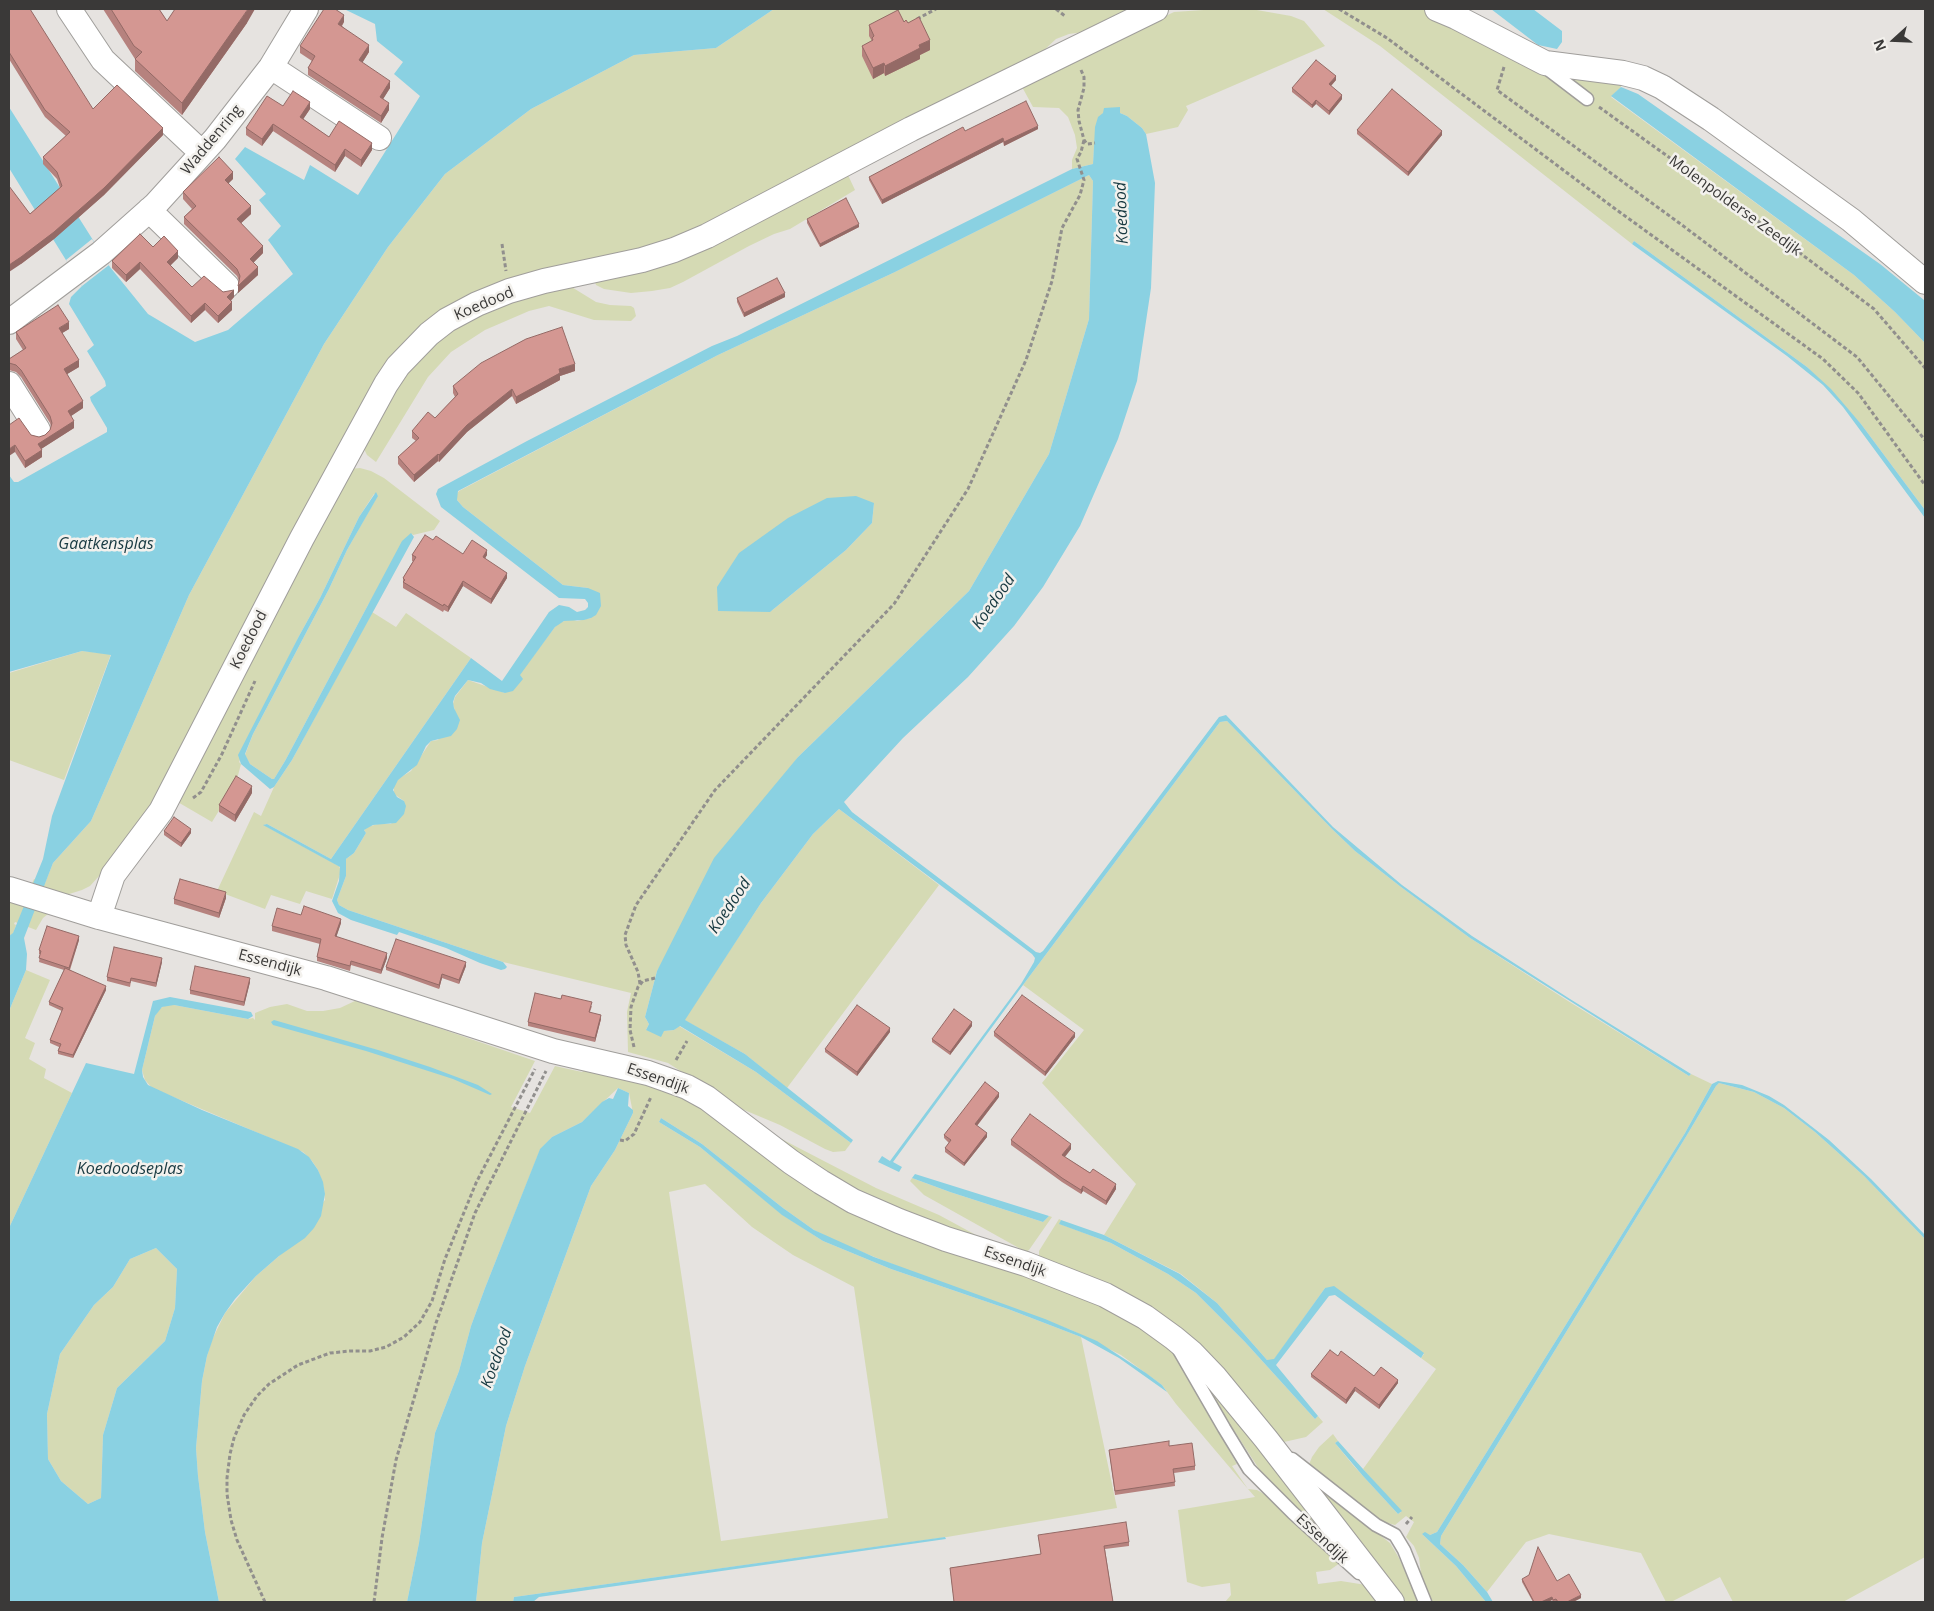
<!DOCTYPE html>
<html>
<head>
<meta charset="utf-8">
<style>
  body { margin:0 }
  #map { position:relative; width:1934px; height:1611px; overflow:hidden; background:#e6e3e0; font-family:"Open Sans",sans-serif }
  canvas { display:block }
  .frame { position:absolute; inset:0; border:10px solid #3a3938; pointer-events:none }
  .north { position:absolute; left:1869px; top:15px; width:50px; height:50px; -webkit-text-stroke:4px #f3f1ed; paint-order:stroke; rotate:250deg; font-size:14px; font-weight:700; line-height:20px; text-align:center; color:#3a3938 }
  .north::after { content:''; display:block; margin:auto; width:18px; height:22px; background:#3a3938; clip-path:polygon(50% 0,100% 100%,50% 72%,0 100%) }
</style>
</head>
<body>
<div id="map">
<canvas width="1934" height="1611"></canvas>
<div class="frame"></div>
<div class="north">N</div>
</div>
<script>
const g = document.querySelector('canvas').getContext('2d');
g.lineJoin = 'round';
function paint(path, color) { g.fillStyle = color; g.fill(path, 'evenodd'); }
const shape = rows => new Path2D(rows.map(r => 'M' + r).join(''));
function stroke(path, color, width, dash) { g.strokeStyle = color; g.lineWidth = width; g.lineCap = dash ? 'butt' : 'round'; g.setLineDash(dash || []); g.stroke(path); }
function write(font, color, halo, rows, align = 'center') {
  g.font = font + ' "Open Sans",sans-serif'; g.lineWidth = 5; g.setLineDash([]); g.textBaseline = 'middle'; g.strokeStyle = halo; g.fillStyle = color; for (const [text, x, y, turn = 0] of rows) {
    g.save(); g.translate(x, y); g.rotate((+turn || 0) * Math.PI / 180); g.textAlign = isNaN(turn) ? turn : align; if (halo) g.strokeText(text, 0, 0); g.fillText(text, 0, 0); g.restore();
  }
}
paint(shape([
  [774,9,1138,9,1091,31,1069,34,1056,39,1041,53,707,228,435,319,162,794,120,853,90,886,82,890,66,895,30,888,34,879,45,883,53,863,91,821,189,595,324,344,388,247,445,174,531,109,634,55,716,48],
  [1218,9,1251,9,1291,16,1304,21,1325,46,1186,106,1188,110,1178,127,1146,134,1142,128,1127,116,1120,113,1103,113,1094,147,1093,164,1072,169,1072,160,1077,148,1075,135,1068,117,1059,108,1033,107,1021,85,1174,12],
  [1323,9,1425,9,1561,72,1620,76,1621,87,1611,97,1854,275,1895,312,1925,343,1925,510,1861,424,1807,367,1634,241,1632,244,1380,46],
  [847,173,855,190,790,229,774,234,749,246,683,282,670,288,652,291,631,293,604,289,596,285,595,282],
  [1089,175,1093,181,1089,319,1049,454,969,591,798,757,657,971,645,1017,649,1024,646,1030,664,1031,674,1030,679,1026,756,1072,851,1143,845,1151,833,1152,825,1149,780,1125,718,1099,683,1076,682,1072,668,1063,628,1052,627,1012,631,993,503,962,348,910,339,905,337,900,346,876,346,859,354,853,366,833,364,830,367,827,378,824,391,824,404,801,394,794,394,786,398,779,411,771,431,741,438,740,455,711,453,704,455,697,468,680,505,693,558,623,571,619,577,621,591,618,588,588,563,585,463,507,457,500,456,495,459,491,718,355,895,272],
  [874,503,872,523,846,550,770,612],
  [570,286,596,302,610,305,631,306,634,308,636,316,631,321,594,320,549,306,529,311,485,330,451,352,428,377,376,462,367,455,362,445,389,397,415,361,454,328,507,303],
  [360,468,371,471,384,478,440,521,434,530,413,535,412,534,368,605,285,761,274,779,272,779,250,764,245,755,253,734,329,589,347,550,378,495,374,494,359,517,320,598,299,636,239,762,241,764,236,783,212,822,176,801,349,469],
  [372,612,396,627,406,613,471,658,331,859,267,824,264,825,339,866,341,871,332,899,306,891,300,904,271,895,265,909,217,891,254,812,261,816,274,787,292,760],
  [82,651,111,654,64,780,9,760,9,673],
  [1227,721,1332,829,1355,851,1401,887,1470,938,1568,1001,1689,1076,1691,1074,1712,1084,1685,1133,1437,1532,1430,1535,1422,1534,1456,1566,1486,1602,1430,1602,1422,1581,1419,1558,1414,1546,1406,1537,1414,1522,1406,1516,1395,1525,1380,1521,1308,1467,1312,1457,1319,1447,1333,1434,1338,1441,1335,1443,1353,1465,1398,1514,1401,1512,1363,1469,1436,1369,1421,1358,1424,1354,1325,1288,1274,1360,1267,1360,1217,1303,1181,1274,1104,1235,1136,1184,1042,1083,1084,1030,1023,985,1220,722],
  [839,809,939,885,787,1088,745,1054,684,1020,761,903,813,834],
  [9,899,84,924,48,914,43,918,36,930,15,922,14,924,16,925,13,934,9,936],
  [26,970,50,980,25,1038,35,1043,29,1059,46,1069,44,1078,72,1093,9,1228,9,1011],
  [357,1000,535,1061,511,1107,530,1113,555,1066,582,1072,589,1066,677,1091,772,1157,1091,1296,1166,1341,1237,1464,1232,1466,1248,1489,1257,1490,1266,1495,1340,1563,1330,1570,1316,1572,1318,1584,1341,1581,1366,1585,1383,1602,1225,1602,1231,1595,1230,1583,1202,1587,1187,1582,1178,1510,1255,1497,1248,1489,1176,1404,1162,1385,1121,1355,1071,1330,912,1272,837,1242,814,1230,783,1208,702,1144,661,1118,659,1122,700,1147,783,1215,823,1241,891,1269,1008,1309,1081,1337,1117,1508,947,1537,514,1597,513,1602,476,1602,482,1543,506,1426,525,1366,591,1186,615,1150,633,1113,629,1093,618,1088,582,1122,552,1137,540,1150,485,1288,471,1326,459,1371,435,1433,419,1543,407,1602,219,1602,205,1532,198,1476,196,1448,202,1381,207,1356,211,1342,225,1313,256,1276,279,1256,325,1200,324,1188,318,1170,312,1161,303,1152,152,1088,145,1080,142,1070,155,1016,159,1009,166,1005,174,1005,248,1019,253,1018,255,1020,255,1013,270,1007,287,1004,307,1011,323,1011,340,1008],
  [705,1184,752,1227,793,1255,854,1287,888,1518,721,1541,669,1192],
  [1719,1083,1754,1092,1784,1108,1815,1132,1864,1176,1925,1239,1925,1557,1843,1602,1733,1602,1720,1577,1671,1602,1666,1602,1641,1553,1549,1534,1526,1542,1487,1592,1463,1565,1440,1544,1441,1536,1687,1135,1716,1086],
  [768,1132,876,1188,939,1215,1011,1254,857,1195],
  [912,1178,950,1192,1043,1222,1049,1216,1052,1217,1029,1250,1026,1252,924,1195,910,1181],
  [1059,1219,1061,1220,1060,1224,1111,1243,1168,1274,1196,1293,1245,1342,1315,1419,1318,1416,1323,1422,1306,1437,1284,1442,1278,1438,1222,1373,1039,1260,1039,1251],
  [156,1248,177,1269,175,1308,165,1341,117,1388,103,1435,101,1498,88,1504,61,1481,48,1459,47,1414,60,1354,94,1305,113,1287,130,1259],
  [1189,1361,1349,1558,1291,1504,1259,1469],
  [1308,1478,1390,1543,1399,1558,1419,1602,1401,1602]
]), '#d5dab4');
paint(shape([
  [344,9,774,9,716,48,634,55,531,109,445,174,388,247,324,344,189,595,91,821,53,863,24,938,27,954,26,970,9,1011,9,936,13,933,43,859,52,816,111,655,82,651,9,672,9,475,14,482,18,482,107,432,107,428,91,401,90,397,106,386,105,381,87,351,94,345,69,304,71,297,82,286,9,168,9,107,110,267,148,314,195,342,228,330,293,274,268,240,281,226,259,200,266,194,235,159,245,147,304,180,310,165,358,195,420,96,394,74,403,62,377,41,375,24],
  [1491,9,1533,9,1562,31,1562,42,1557,49,1538,45],
  [1621,87,1638,94,1880,264,1924,300,1925,343,1895,312,1854,275,1611,96],
  [1120,107,1120,113,1127,116,1142,128,1146,134,1155,183,1151,288,1137,381,1118,439,1080,526,1043,587,1014,626,968,677,903,738,844,802,852,812,1036,952,1040,953,1043,951,1219,717,1226,715,1333,827,1402,885,1472,936,1570,999,1691,1074,1689,1076,1470,938,1401,887,1355,851,1332,829,1227,721,1220,722,1023,985,893,1162,902,1167,899,1172,878,1162,882,1156,890,1161,1021,984,1034,962,1035,958,1032,954,839,809,813,834,761,903,685,1020,745,1054,853,1140,851,1143,756,1072,680,1026,674,1030,664,1031,661,1037,646,1030,649,1024,645,1017,657,971,714,858,798,757,969,591,1049,454,1089,319,1093,181,1089,175,895,272,718,355,458,491,457,500,463,507,563,585,588,588,600,593,601,606,596,615,591,618,584,620,564,621,555,627,520,675,523,679,513,691,505,693,490,689,481,683,468,680,455,696,453,702,454,708,460,720,457,729,451,736,431,741,426,746,417,765,398,780,393,790,397,797,404,801,406,806,404,814,396,823,373,825,364,830,366,833,354,853,346,859,346,876,337,900,339,905,348,910,503,962,507,967,505,969,501,970,480,963,446,948,399,932,397,935,351,920,338,913,332,901,339,881,340,867,263,825,267,824,331,859,471,658,502,681,549,612,559,605,569,607,577,612,585,610,588,607,588,603,585,599,559,598,441,507,436,494,438,489,527,441,712,346,737,336,1072,169,1093,164,1095,127,1098,117,1103,113,1104,108],
  [1634,241,1807,367,1831,389,1861,424,1925,510,1925,518,1843,407,1823,385,1787,356,1632,244],
  [376,492,378,496,347,550,329,589,253,734,245,754,250,764,272,779,274,779,285,761,402,541,411,533,414,537,292,760,274,787,270,789,241,764,238,755,299,636,320,598,359,517],
  [856,496,874,503,872,523,846,550,770,612,718,611,717,587,739,553,788,518,827,498],
  [170,997,251,1012,253,1016,248,1019,174,1005,162,1007,155,1016,142,1070,143,1077,148,1085,202,1110,298,1149,309,1157,318,1170,323,1182,325,1194,321,1216,314,1228,305,1238,279,1256,256,1276,235,1299,225,1313,217,1327,207,1356,202,1381,196,1448,198,1476,205,1532,219,1602,9,1602,9,1228,86,1063,134,1074,153,1001],
  [156,1248,177,1269,175,1308,165,1341,117,1388,103,1435,101,1498,88,1504,61,1481,48,1459,47,1414,60,1354,94,1305,113,1287,130,1259],
  [274,1020,378,1050,430,1067,478,1085,492,1094,490,1095,453,1079,366,1051,273,1025,271,1022],
  [1718,1081,1742,1085,1769,1096,1784,1105,1829,1140,1871,1179,1925,1235,1925,1239,1864,1176,1815,1132,1784,1108,1754,1092,1719,1083,1716,1086,1687,1135,1441,1536,1440,1544,1463,1565,1487,1592,1493,1602,1486,1602,1456,1566,1422,1534,1425,1532,1430,1535,1437,1532,1685,1133,1712,1084],
  [618,1088,629,1093,628,1106,633,1110,633,1113,615,1150,591,1186,525,1366,506,1426,482,1543,476,1602,407,1602,419,1543,435,1433,459,1371,471,1326,485,1288,540,1149,552,1137,582,1122,602,1102,609,1098,613,1099],
  [661,1118,702,1144,783,1208,814,1230,874,1257,1045,1319,1097,1341,1146,1373,1162,1385,1167,1392,1119,1358,1081,1337,1008,1309,891,1269,823,1241,782,1215,700,1147,659,1122],
  [915,1174,1049,1216,1043,1222,950,1192,912,1178],
  [1061,1220,1104,1235,1180,1274,1217,1303,1267,1360,1274,1359,1325,1288,1334,1286,1424,1353,1421,1358,1335,1295,1329,1296,1276,1365,1318,1416,1315,1419,1245,1342,1196,1293,1168,1274,1111,1243,1059,1224],
  [1338,1441,1363,1469,1402,1511,1398,1514,1363,1476,1335,1443],
  [945,1537,946,1539,539,1597,533,1602,513,1602,514,1597]
]), '#8ad1e2');
paint(shape([
  [92,239,109,265,82,286,66,260]
]), '#e6e3e0');
const lane = shape([
  [1545,67,1587,99],
  [1179,1350,1224,1428,1249,1469,1293,1513,1359,1573],
  [1292,1459,1376,1525,1395,1535,1404,1550,1425,1602]
]);
const street = shape([
  [69,9,103,60,202,153],
  [1437,9,1456,17,1545,63,1623,73,1643,78,1662,87,1711,119,1851,220,1925,282],
  [271,67,379,138],
  [149,210,227,286],
  [9,322,101,253,155,205,215,139,271,67,306,9],
  [9,384,38,430],
  [9,889,99,917,326,978,553,1051,648,1073,665,1079,687,1087,707,1098,791,1162,821,1182,853,1201,899,1221,946,1239,1026,1264,1105,1295,1145,1317,1174,1338,1192,1353,1215,1377,1266,1439,1392,1602],
  [99,917,113,875,161,811,302,538,386,384,398,366,429,334,447,320,477,304,509,291,544,281,642,260,674,250,707,236,911,129,1156,9]
]);
stroke(lane, '#a09e9b', 15);
stroke(street, '#a09e9b', 26);
stroke(shape([
  [1056,9,1065,16],
  [1339,9,1387,38,1614,208,1823,359,1858,393,1925,485],
  [917,19,936,9],
  [1504,67,1497,90,1682,225,1857,357,1925,440],
  [1081,70,1084,77,1084,88,1078,110,1079,121,1084,140,1087,144,1095,143],
  [1599,107,1755,219,1874,309,1925,368],
  [502,244,506,271],
  [193,798,201,792,222,754,255,681],
  [640,984,638,972,626,945,625,935,636,905,715,790,894,604,968,489,1026,360,1052,281,1062,228,1080,195,1084,180,1077,159,1081,152,1084,140],
  [634,1047,630,1030,631,1007,638,987,643,981,655,978],
  [676,1060,687,1041],
  [620,1140,625,1141,634,1134,651,1097],
  [1406,1524,1412,1517],
  [265,1602,237,1540,231,1520,227,1494,227,1478,230,1454,234,1438,244,1415,257,1396,269,1384,298,1365,330,1353,350,1351,370,1351,386,1347,404,1337,420,1322,432,1301,445,1259,476,1183,535,1069],
  [374,1602,382,1538,396,1460,436,1323,475,1213,546,1071]
]), '#918f8d', 3, [4, 2.5]);
stroke(lane, '#fff', 12);
stroke(street, '#fff', 24);
paint(shape([
  [9,9,93,109,163,135,104,195,54,239,21,264,30,214,60,188,57,179,43,164,43,157,66,136,45,117,9,59],
  [103,9,159,9,167,21,247,23,182,115,135,71,135,59],
  [344,22,342,26,369,52,362,63,390,88,383,99,389,110,381,123,308,75,308,68,312,61,300,53,300,46],
  [904,22,908,23,930,50,920,55,920,59,885,76,884,73,873,79,862,56,862,46,872,41,869,36,869,25],
  [1336,80,1331,86,1342,99,1329,115,1316,104,1312,108,1292,92,1292,88],
  [283,106,310,109,303,119,329,137,372,150,361,167,345,156,335,172,273,131,262,146,246,135,246,128],
  [1038,129,1004,146,1003,142,882,204,869,180,869,177,965,131],
  [1357,130,1442,135,1408,176,1357,134],
  [233,179,228,183,251,214,241,223,263,253,253,263,258,275,238,293,239,281,237,276,184,224,184,217,192,209,183,199,183,192],
  [807,219,859,227,820,247,807,223],
  [153,247,178,258,170,265,192,287,223,292,234,297,231,301,232,310,218,323,205,310,191,323,140,269,126,282,112,268,112,261],
  [785,297,744,317,737,302,737,298],
  [69,329,62,333,79,367,67,374,83,408,71,416,74,428,41,449,42,457,25,468,15,452,9,425,31,435,39,437,45,435,50,430,51,427,50,423,21,377,16,372,9,370,9,359,23,350,16,339,16,332],
  [575,371,560,376,560,380,516,404,512,396,467,432,439,462,438,461,414,482,398,464,398,457,416,441,412,438,412,431,435,418,455,397,453,393,453,386],
  [463,554,487,555,485,558,507,578,491,604,463,586,448,612,444,610,443,612,403,588,403,578,413,561,412,561,412,555],
  [252,793,235,822,219,812,219,805],
  [164,831,191,833,181,847,164,835],
  [226,898,219,918,174,904,174,899],
  [301,915,341,923,336,937,387,958,381,974,351,965,350,971,317,961,317,957,320,944,272,931,272,926],
  [79,940,70,970,106,990,73,1058,58,1054,58,1051,59,1047,50,1043,50,1040,62,1011,49,1005,49,1002,64,970,39,962,40,954,39,954,39,950],
  [162,962,156,987,131,981,130,987,107,981,107,977],
  [466,966,459,984,442,978,439,989,386,970,386,967],
  [250,982,244,1006,190,994,190,990],
  [592,1006,590,1012,601,1019,595,1042,528,1026,528,1022],
  [972,1026,950,1055,932,1042,932,1039],
  [890,1032,857,1076,825,1052,825,1049],
  [994,1032,1075,1037,1045,1076,994,1036],
  [999,1097,977,1126,987,1137,964,1166,945,1152,945,1148,949,1143,944,1138,944,1135],
  [1011,1140,1071,1149,1065,1157,1116,1189,1106,1205,1083,1191,1081,1194,1062,1182,1011,1145],
  [1338,1356,1374,1376,1398,1383,1379,1409,1355,1391,1346,1404,1311,1377,1311,1374],
  [1169,1446,1195,1466,1195,1470,1174,1473,1175,1486,1115,1495,1109,1450],
  [1038,1535,1129,1542,1129,1546,1105,1549,1113,1602,954,1602,950,1568,1041,1554],
  [1522,1579,1557,1581,1581,1598,1573,1602,1553,1602,1552,1600,1548,1602,1533,1602,1522,1582]
]), '#b6827e');
paint(shape([
  [248,9,255,9,247,23,182,115,182,103],
  [344,15,344,22,338,31,338,24],
  [930,40,930,50,920,55,920,59,885,76,885,66,919,45],
  [369,45,369,52,359,68,359,60],
  [884,63,884,73,873,79,873,68],
  [1336,76,1336,80,1329,88,1329,84],
  [390,81,390,88,380,104,380,97],
  [1342,95,1342,99,1329,115,1329,111],
  [1316,100,1316,104,1312,108,1312,105],
  [310,102,310,109,300,124,300,117],
  [389,103,389,110,381,123,381,116],
  [273,124,273,131,262,146,262,139],
  [1038,126,1038,129,1004,146,1004,142],
  [163,128,163,135,104,195,54,239,21,264,9,272,9,265],
  [1442,131,1442,135,1408,176,1408,172],
  [1003,138,1003,142,882,204,882,200],
  [372,143,372,150,361,167,361,160],
  [345,149,345,156,335,172,335,165],
  [233,172,233,179,225,187,225,180],
  [251,206,251,214,237,227,237,219],
  [859,224,859,227,820,247,820,244],
  [263,246,263,253,250,266,250,259],
  [178,251,178,258,167,269,167,262],
  [140,262,140,269,126,282,126,275],
  [258,267,258,275,238,293,238,286],
  [234,290,234,297,227,304,227,297],
  [785,293,785,297,744,317,744,313],
  [232,302,232,310,218,323,218,316],
  [205,303,205,310,191,323,191,316],
  [69,322,69,329,59,335,59,328],
  [79,360,79,367,64,376,64,369],
  [575,364,575,371,560,376,560,380,516,404,516,397,559,369],
  [512,389,512,396,467,432,439,462,439,455,467,425],
  [83,401,83,408,68,418,68,411],
  [74,421,74,428,38,451,38,444],
  [15,445,15,452,9,456,9,449],
  [42,450,42,457,25,468,25,461],
  [438,454,438,461,414,482,414,475],
  [487,550,487,555,483,562,483,557],
  [507,573,507,578,491,604,491,599],
  [463,581,463,586,448,612,448,607],
  [252,786,252,793,235,822,235,815],
  [191,829,191,833,181,847,181,843],
  [226,892,226,898,219,918,219,913],
  [341,919,341,923,335,941,335,936],
  [79,936,79,940,69,971,69,968],
  [387,953,387,958,381,974,381,970],
  [162,958,162,962,156,987,156,983],
  [466,962,466,966,459,984,459,980],
  [442,974,442,978,439,989,439,985],
  [250,978,250,982,244,1006,244,1002],
  [106,986,106,990,73,1058,73,1055],
  [601,1015,601,1019,595,1042,595,1038],
  [972,1022,972,1026,950,1055,950,1052],
  [890,1028,890,1032,857,1076,857,1072],
  [1075,1033,1075,1037,1045,1076,1045,1072],
  [999,1093,999,1097,975,1128,975,1124],
  [987,1133,987,1137,964,1166,964,1163],
  [1071,1144,1071,1149,1062,1160,1062,1155],
  [1116,1184,1116,1189,1106,1205,1106,1201],
  [1083,1186,1083,1191,1081,1194,1081,1190],
  [1398,1380,1398,1383,1379,1409,1379,1405],
  [1355,1387,1355,1391,1346,1404,1346,1400],
  [1581,1595,1581,1598,1573,1602,1567,1602],
  [1552,1597,1552,1600,1548,1602,1541,1602]
]), '#946a66');
const building = shape([
  [9,9,30,9,93,109,117,85,163,128,104,188,54,232,21,257,9,265,9,186,30,214,62,186,57,172,43,157,70,132,45,110,9,52,9,9],
  [111,9,159,9,167,21,175,9,248,9,182,103,135,59,142,52,134,46,111,9],
  [324,9,335,9,344,15,338,24,369,45,359,60,390,81,380,97,389,103,381,116,308,68,315,56,300,46,324,9],
  [898,10,904,22,906,20,908,23,919,17,930,40,919,45,920,48,885,66,884,63,873,68,862,46,873,40,872,38,874,36,869,25,898,10],
  [1316,60,1336,76,1329,84,1342,95,1329,111,1316,100,1312,105,1292,88,1316,60],
  [1392,89,1442,131,1408,172,1357,130,1392,89],
  [293,91,310,102,300,117,329,137,339,121,372,143,361,160,345,149,335,165,273,124,262,139,246,128,267,96,283,106,293,91],
  [1026,101,1038,126,1004,142,1003,138,882,200,869,177,963,127,965,131,1026,101],
  [219,157,233,172,225,180,251,206,237,219,263,246,250,259,258,267,238,286,240,276,237,269,184,217,196,206,183,192,219,157],
  [846,198,859,224,820,244,807,219,846,198],
  [140,234,153,247,164,236,178,251,167,262,192,287,204,276,223,292,234,290,227,297,232,302,218,316,205,303,191,316,140,262,126,275,112,261,140,234],
  [777,278,785,293,744,313,737,298,777,278],
  [58,305,69,322,59,328,79,360,64,369,83,401,68,411,74,421,38,444,42,450,25,461,15,445,9,449,9,425,19,418,31,435,39,437,45,435,50,430,52,423,50,416,21,370,16,365,9,363,9,359,26,348,16,332,58,305],
  [562,327,575,364,559,369,560,373,516,397,512,389,467,425,439,455,438,454,414,475,398,457,419,438,412,431,428,412,435,418,458,394,453,386,481,363,526,339,562,327],
  [425,535,433,540,436,536,463,554,472,540,487,550,483,557,507,573,491,599,463,581,448,607,444,604,443,606,403,582,405,580,403,578,416,557,412,555,425,535],
  [236,776,252,786,235,815,219,805,236,776],
  [174,817,191,829,181,843,164,831,174,817],
  [180,879,226,892,219,913,174,899,180,879],
  [304,906,341,919,335,936,387,953,381,970,351,961,350,966,317,957,321,939,272,926,277,908,301,915,304,906],
  [47,926,79,936,69,968,39,958,41,951,39,950,47,926],
  [396,939,466,962,459,980,442,974,439,985,386,967,396,939],
  [114,947,162,958,156,983,131,978,130,983,107,977,114,947],
  [195,966,250,978,244,1002,190,990,195,966],
  [65,968,106,986,73,1055,58,1051,61,1044,50,1040,63,1008,49,1002,65,968],
  [535,993,561,999,562,995,592,1002,589,1012,601,1015,595,1038,528,1022,535,993],
  [1022,995,1075,1033,1045,1072,994,1032,1022,995],
  [857,1005,890,1028,857,1072,825,1049,857,1005],
  [954,1009,972,1022,950,1052,932,1039,954,1009],
  [985,1082,999,1093,975,1124,987,1133,964,1163,945,1148,951,1140,944,1135,985,1082],
  [1030,1114,1071,1144,1062,1155,1090,1173,1093,1169,1116,1184,1106,1201,1083,1186,1081,1190,1062,1178,1011,1140,1030,1114],
  [1330,1350,1338,1356,1341,1351,1374,1376,1381,1367,1398,1380,1379,1405,1355,1387,1346,1400,1311,1374,1330,1350],
  [1169,1441,1169,1446,1192,1443,1195,1466,1173,1469,1175,1482,1115,1491,1109,1450,1169,1441],
  [1126,1522,1129,1542,1104,1546,1113,1602,954,1602,950,1568,1041,1554,1038,1535,1126,1522],
  [1538,1547,1557,1581,1569,1574,1581,1595,1567,1602,1558,1602,1556,1599,1553,1600,1552,1597,1541,1602,1534,1602,1522,1579,1529,1575,1538,1547]
]);
paint(building, '#d49792');
stroke(building, '#946a66', 1);
write('15px', '#3a3938', '#f3f1ed', [
  ["Waddenring",212,140,-50],
  ["Molenpolderse Zeedijk",1735,206,36],
  ["Koedood",484,304,-23],
  ["Koedood",249,640,-63],
  ["Essendijk",270,963,15],
  ["Essendijk",658,1079,19],
  ["Essendijk",1015,1262,19],
  ["Essendijk",1322,1539,43]
]);
write('italic 16px', '#173941', '#f3f1ed', [
  ["Koedood",1122,213,-92],
  ["Gaatkensplas",106,544],
  ["Koedood",994,602,-55],
  ["Koedood",730,906,-56],
  ["Koedoodseplas",130,1169],
  ["Koedood",497,1358,-70]
]);
</script>
</body>
</html>
